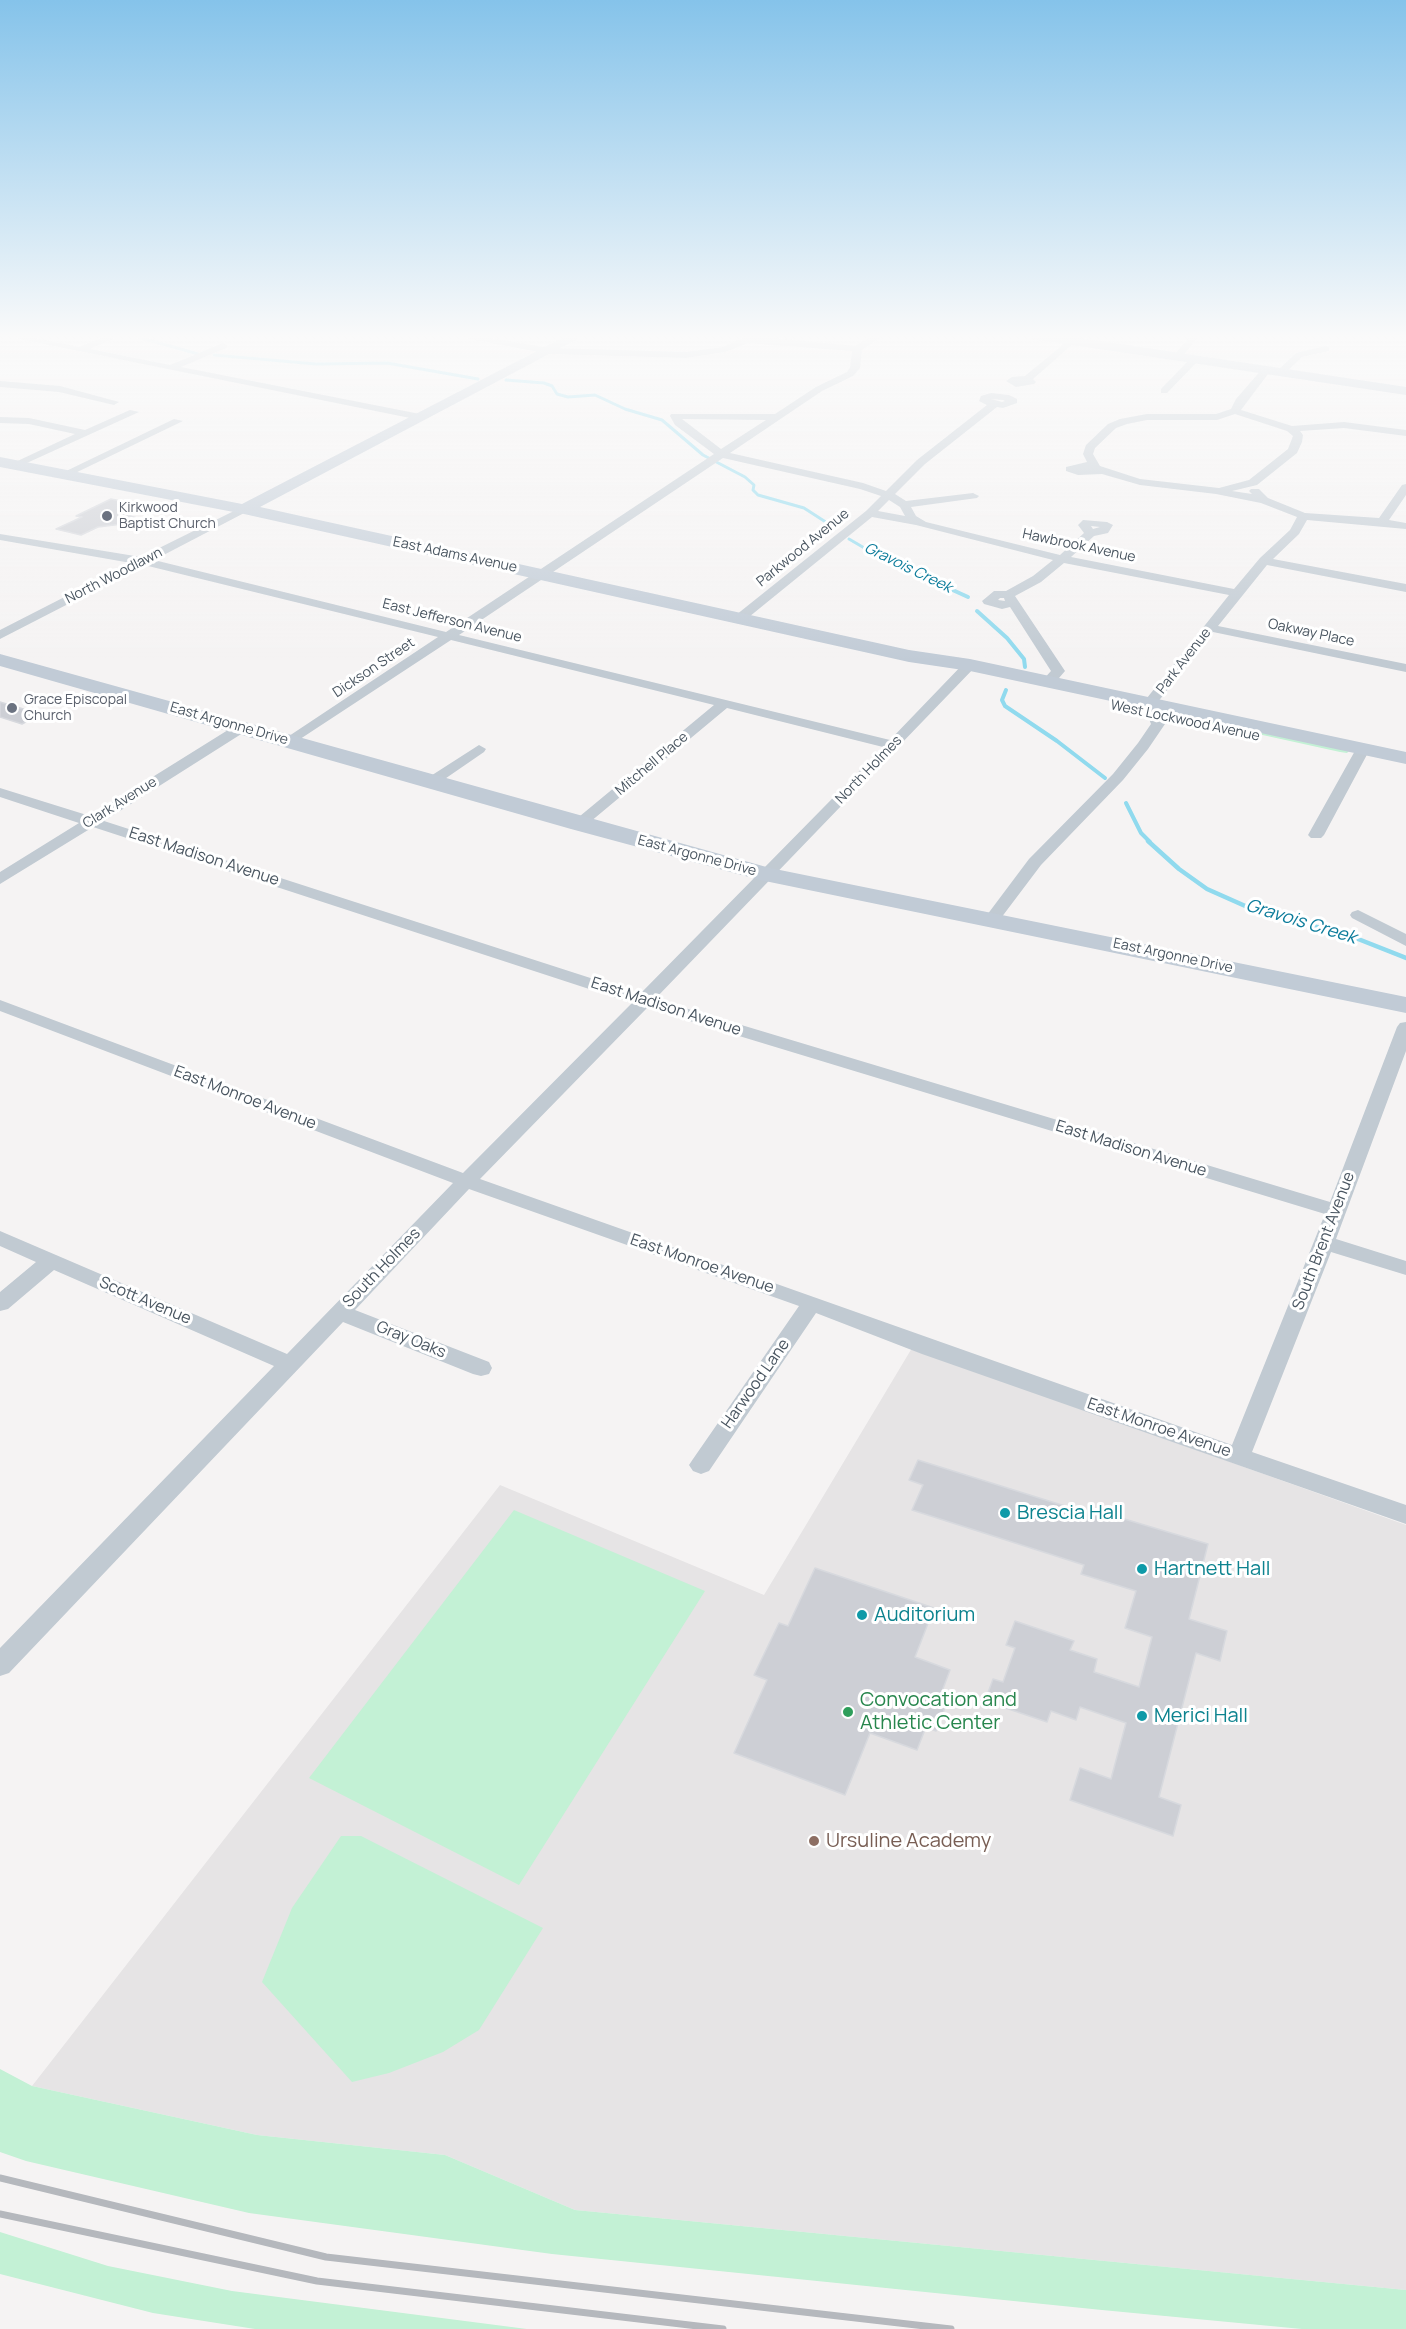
<!DOCTYPE html>
<html>
<head>
<meta charset="utf-8">
<style>
  body { margin:0 }
  canvas { display:block; background:#f5f3f3 }
</style>
</head>
<body>
<canvas width="1406" height="2329"></canvas>
<script>
const g = document.querySelector('canvas').getContext('2d');
g.lineJoin = 'round';
function paint(path, color) { g.fillStyle = color; g.fill(path, 'evenodd'); }
const shape = rows => new Path2D(rows.map(r => 'M' + r).join(''));
function stroke(path, color, width, dash) { g.strokeStyle = color; g.lineWidth = width; g.lineCap = dash ? 'butt' : 'round'; g.setLineDash(dash || []); g.stroke(path); }
function write(font, color, halo, rows, align = 'center') {
  g.font = font + ' Manrope,sans-serif'; g.lineWidth = 6; g.setLineDash([]); g.textBaseline = 'middle'; g.strokeStyle = halo; g.fillStyle = color; for (const [text, x, y, turn = 0] of rows) {
    g.save(); g.translate(x, y); g.rotate((+turn || 0) * Math.PI / 180); g.textAlign = isNaN(turn) ? turn : align; if (halo) g.strokeText(text, 0, 0); g.fillText(text, 0, 0); g.restore();
  }
}
paint(shape([
  [912,1348,1406,1525,1406,2290,575,2210,445,2155,257,2135,32,2086,500,1485,764,1595]
]), '#e6e4e5');
paint(shape([
  [1169,712,1349,751,1347,753,1340,752,1176,716],
  [514,1510,705,1591,519,1885,309,1778],
  [341,1836,361,1836,543,1928,479,2030,443,2052,389,2073,352,2082,262,1982,292,1908],
  [0,2069,32,2086,257,2135,445,2155,575,2210,1406,2290,1406,2329,1302,2329,1102,2310,552,2254,249,2213,26,2161,0,2152],
  [0,2232,108,2266,232,2291,527,2329,255,2329,153,2313,0,2274]
]), '#c3f1d5');
stroke(shape([
  [131,335,198,354],
  [214,355,316,364,387,363,478,379],
  [506,380,544,383,552,386,557,394,568,397,595,395,625,409,662,420,703,455,745,477,754,485,753,490,758,495,804,508,835,528],
  [849,539,878,556]
]), '#90daee', 3);
stroke(shape([
  [876,555,968,597],
  [977,611,1007,638,1024,659,1025,667],
  [1006,690,1002,700,1005,706,1057,741,1105,778],
  [1126,803,1141,833,1150,842]
]), '#90daee', 4);
stroke(shape([
  [1148,841,1179,869,1207,889,1261,913,1348,935,1406,958]
]), '#90daee', 4.5);
const building = shape([
  [111,499,141,505,124,514,147,521,98,527,81,535,56,529,82,517,76,516,111,499],
  [0,702,40,714,22,724,0,717,0,702],
  [918,1460,1100,1517,1101,1512,1208,1544,1189,1619,1227,1631,1220,1661,1196,1653,1159,1797,1181,1805,1173,1836,1070,1800,1080,1768,1111,1779,1126,1723,1080,1707,1076,1720,1051,1711,1047,1722,985,1701,993,1679,1003,1682,1015,1648,1006,1645,1015,1621,1074,1641,1070,1650,1097,1659,1094,1672,1139,1687,1152,1637,1125,1628,1136,1591,1081,1574,1084,1565,912,1510,923,1485,909,1480,918,1460],
  [815,1568,934,1608,915,1657,950,1670,941,1694,949,1697,936,1731,926,1727,917,1750,870,1733,845,1795,734,1753,767,1680,754,1675,779,1623,788,1626,815,1568]
]);
paint(building, '#cdcfd5');
stroke(building, '#d7d9de', 1.5);
paint(shape([
  [0,335,20,335,79,347,108,335,121,335,90,349,170,365,223,343,228,346,226,348,181,367,420,414,425,417,420,420,0,335],
  [450,335,473,335,549,348,686,352,723,347,743,338,744,335,855,346,873,335,884,335,862,350,860,368,853,376,822,391,730,453,863,483,886,491,917,460,987,405,979,401,981,396,991,393,1009,395,1017,399,1017,403,1003,408,997,407,925,464,895,494,906,501,973,493,979,496,977,498,911,507,916,516,926,522,1060,555,1084,533,1078,525,1083,520,1107,522,1113,525,1108,533,1094,536,1071,557,1234,589,1260,558,1290,530,1297,517,1261,503,1216,494,1140,485,1102,474,1078,475,1066,471,1066,467,1087,462,1083,454,1086,445,1108,424,1120,419,1147,414,1216,414,1231,409,1236,399,1263,368,1266,367,1271,370,1241,410,1292,426,1344,422,1406,430,1406,436,1344,428,1300,431,1303,435,1302,442,1297,453,1257,485,1232,491,1252,494,1249,491,1251,489,1259,489,1268,498,1305,513,1379,518,1402,485,1406,484,1406,495,1389,520,1406,523,1406,529,1307,520,1299,534,1273,559,1406,584,1406,592,1267,565,1218,626,1406,664,1406,672,1213,632,1157,703,1165,724,1148,749,1123,780,1041,865,998,922,992,924,984,919,1029,859,1113,774,1138,743,1151,724,1143,703,1229,595,1064,563,1041,582,1015,596,1065,671,1053,685,1048,686,1041,682,1051,671,1010,607,1002,609,984,604,982,601,994,591,1006,591,1033,576,1053,560,916,525,872,517,744,621,736,621,734,618,736,615,866,511,881,496,860,489,723,458,459,635,890,740,965,662,970,661,977,665,655,999,1330,1202,1397,1027,1400,1023,1406,1022,1406,1051,1336,1239,1406,1261,1406,1275,1331,1252,1252,1452,1406,1505,1406,1524,922,1354,816,1313,709,1471,701,1474,693,1471,689,1465,693,1459,799,1306,469,1189,355,1310,489,1362,492,1368,489,1374,481,1376,473,1374,343,1322,9,1673,0,1676,0,1648,274,1366,54,1270,8,1309,0,1311,0,1292,36,1262,0,1246,0,1231,287,1354,453,1183,0,1011,0,1000,463,1173,632,1003,93,827,0,884,0,872,79,823,0,797,0,788,90,816,236,725,246,725,248,728,246,731,104,821,640,994,883,747,727,708,584,827,579,829,571,824,574,821,714,705,451,640,291,745,286,744,284,741,286,738,438,637,144,565,0,639,0,630,131,563,0,540,0,534,141,557,244,506,248,507,248,511,154,560,446,632,714,454,675,425,670,416,671,414,775,414,816,387,847,372,850,368,852,351,748,343,725,352,686,358,549,354,450,335],
  [991,399,1003,400,1005,401,1002,402,991,399],
  [1235,414,1287,431,1293,436,1288,449,1249,480,1219,488,1140,479,1100,466,1093,454,1095,448,1116,428,1127,424,1147,420,1217,420,1235,414],
  [682,419,766,420,721,449,682,419],
  [889,500,900,507,905,516,878,511,889,500],
  [1091,526,1100,527,1093,529,1091,526],
  [1000,598,1004,598,1005,601,998,600,1000,598],
  [647,1008,1325,1214,1232,1445,480,1179,647,1008],
  [1191,335,1200,335,1180,359,1174,359,1174,355,1191,335],
  [1071,338,1076,341,1074,343,1033,379,1036,382,1034,384,1016,387,1006,381,1012,377,1025,376,1071,338],
  [1326,346,1329,347,1329,351,1302,357,1284,374,1276,372,1296,353,1326,346],
  [1191,358,1199,360,1167,393,1161,393,1161,389,1191,358],
  [0,381,60,386,119,402,114,405,59,392,0,387,0,381],
  [130,410,139,412,18,467,10,467,9,465,75,434,29,424,0,423,0,417,29,418,85,430,130,410],
  [174,419,183,421,69,476,61,476,60,474,174,419],
  [479,745,486,749,484,752,436,785,426,785,424,782,426,779,479,745],
  [1363,745,1370,749,1324,835,1321,838,1311,838,1308,835,1356,749,1363,745],
  [1358,910,1406,934,1406,946,1352,918,1350,915,1352,912,1358,910]
]), '#c1cad2');
paint(shape([
  [568,335,585,335,260,507,909,650,970,659,1406,752,1406,764,970,671,909,662,244,514,0,467,0,457,242,504,568,335],
  [1026,335,1061,335,1406,387,1406,395,1032,339,1026,335],
  [0,654,770,868,1406,997,1406,1013,760,880,571,829,0,666,0,654]
]), '#c1cbd6');
stroke(shape([
  [0,2178,326,2257,951,2329],
  [0,2214,317,2281,723,2329]
]), '#b5b8bd', 7);
const sky = g.createLinearGradient(0, 0, 0, 661);
sky.addColorStop(0, '#85c3ea');
sky.addColorStop(0.51, '#fafafa');
sky.addColorStop(1, '#fafafa00');
g.fillStyle = sky;
g.fillRect(0, 0, 1406, 661);
for (const [x, y, r, color] of [
  [107,516,6,"#6b7280"],
  [12,708,6,"#6b7280"],
  [1005,1513,6,"#0f9aa8"],
  [1142,1569,6,"#0f9aa8"],
  [862,1615,6,"#0f9aa8"],
  [848,1712,6,"#2e9e5b"],
  [1142,1716,6,"#0f9aa8"],
  [814,1841,6,"#8d6e63"]
]) { const dot = new Path2D(); dot.arc(x, y, r, 0, 2 * Math.PI); g.fillStyle = color; g.fill(dot); stroke(dot, '#fff', 2); }
write('14px', '#5b616d', '#fff', [
  ["Kirkwood",119,508],
  ["Baptist Church",119,524],
  ["Grace Episcopal",24,700],
  ["Church",24,716]
], 'left');
write('14px', '#4a5661', '#fff', [
  ["Hawbrook Avenue",1079,546,12],
  ["Parkwood Avenue",803,548,-39],
  ["East Adams Avenue",455,555,12],
  ["North Woodlawn",114,576,-27],
  ["East Jefferson Avenue",452,621,14],
  ["Oakway Place",1311,633,12],
  ["Park Avenue",1184,661,-52],
  ["Dickson Street",374,668,-34],
  ["West Lockwood Avenue",1185,721,12],
  ["East Argonne Drive",229,724,16],
  ["Mitchell Place",652,764,-40],
  ["North Holmes",869,770,-46],
  ["Clark Avenue",120,803,-32],
  ["East Argonne Drive",697,856,15],
  ["East Argonne Drive",1173,956,12]
]);
write('italic 15px', '#0c7c9b', '#fff', [
  ["Gravois Creek",908,568,26]
]);
write('16px', '#4a5661', '#fff', [
  ["East Madison Avenue",204,857,18],
  ["East Madison Avenue",666,1007,18],
  ["East Monroe Avenue",245,1098,21],
  ["East Madison Avenue",1131,1149,17],
  ["South Brent Avenue",1324,1241,-69],
  ["East Monroe Avenue",702,1264,19],
  ["South Holmes",382,1268,-46],
  ["Scott Avenue",145,1301,23],
  ["Gray Oaks",411,1340,22],
  ["Harwood Lane",756,1384,-55],
  ["East Monroe Avenue",1159,1428,19]
]);
write('italic 18px', '#0c7c9b', '#fff', [
  ["Gravois Creek",1301,922,17]
]);
write('20px', '#0d838f', '#fff', [
  ["Brescia Hall",1017,1513],
  ["Hartnett Hall",1154,1569],
  ["Auditorium",874,1615],
  ["Merici Hall",1154,1716]
], 'left');
write('20px', '#27864d', '#fff', [
  ["Convocation and",860,1700],
  ["Athletic Center",860,1723]
], 'left');
write('20px', '#785e54', '#fff', [
  ["Ursuline Academy",826,1841]
], 'left');
</script>
</body>
</html>
